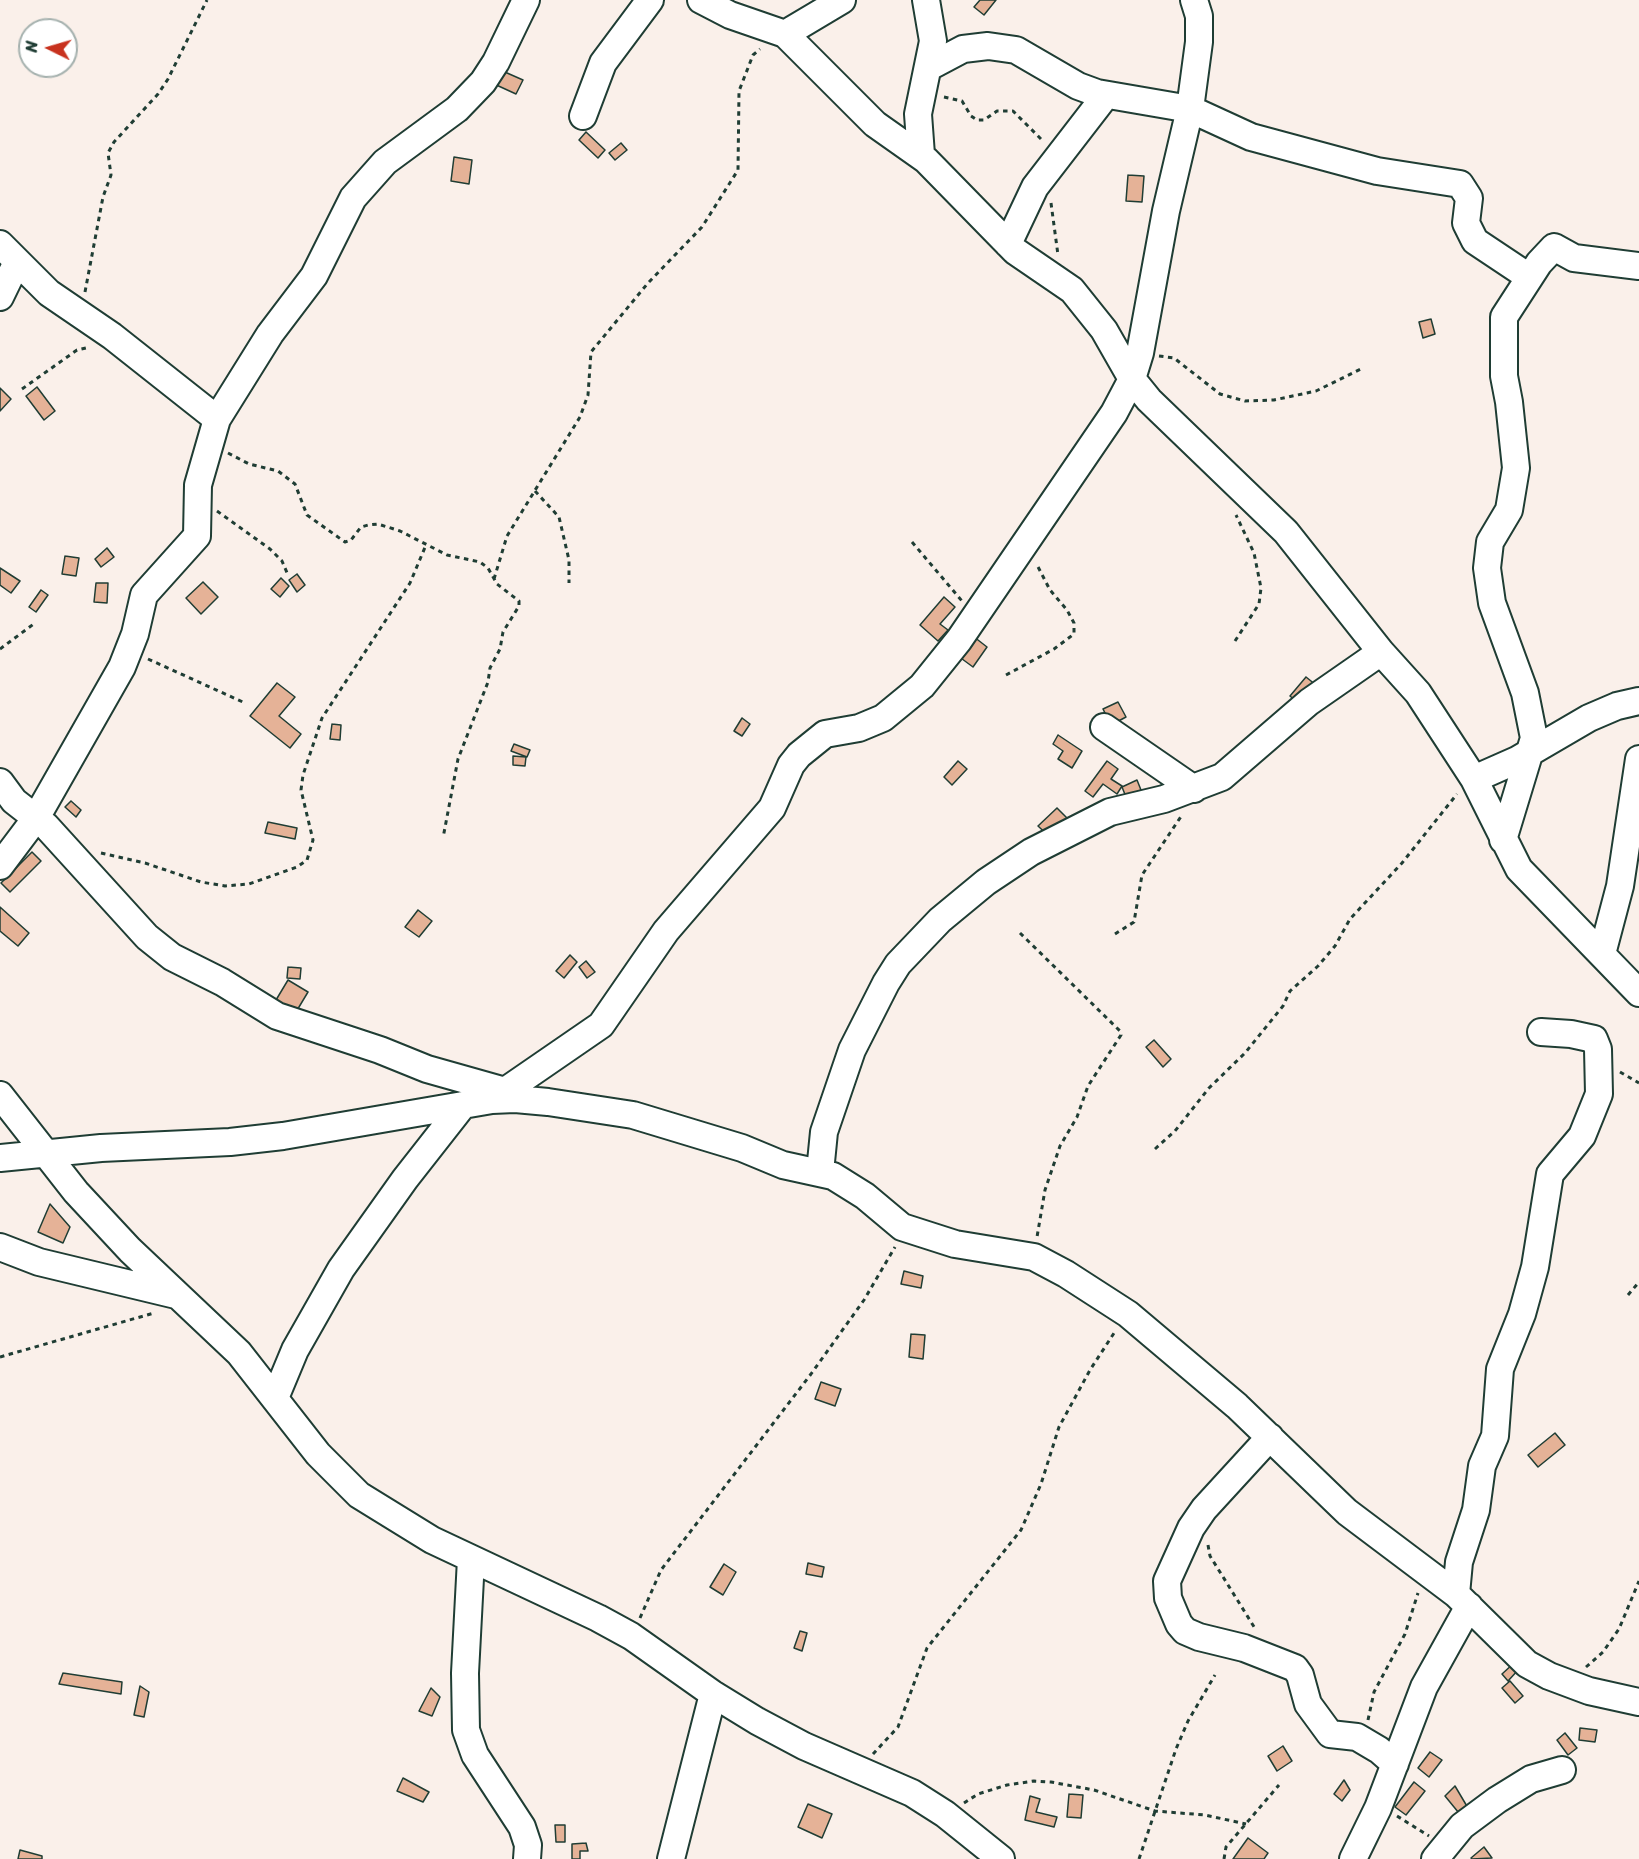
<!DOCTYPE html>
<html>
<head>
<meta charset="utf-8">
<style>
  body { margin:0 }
  #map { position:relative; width:1639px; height:1859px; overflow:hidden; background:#faf0ea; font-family:Sriracha,sans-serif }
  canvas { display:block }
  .north { position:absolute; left:18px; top:18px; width:60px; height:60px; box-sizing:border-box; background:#fff; border:2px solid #a5b1ae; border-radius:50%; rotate:275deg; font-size:16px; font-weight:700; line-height:24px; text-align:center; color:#1f3d34 }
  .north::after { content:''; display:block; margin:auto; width:21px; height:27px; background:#c8321e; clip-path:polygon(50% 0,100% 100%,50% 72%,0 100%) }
</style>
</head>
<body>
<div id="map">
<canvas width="1639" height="1859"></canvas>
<div class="north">N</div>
</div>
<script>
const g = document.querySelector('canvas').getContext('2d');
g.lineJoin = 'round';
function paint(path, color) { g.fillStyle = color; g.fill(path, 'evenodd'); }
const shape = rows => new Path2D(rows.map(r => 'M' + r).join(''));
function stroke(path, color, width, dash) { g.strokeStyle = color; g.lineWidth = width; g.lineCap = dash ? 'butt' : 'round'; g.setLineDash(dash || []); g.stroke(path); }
const building = shape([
  [980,0,996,0,984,15,974,7,980,0],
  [498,69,523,80,516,94,492,83,498,69],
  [586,132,605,150,598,158,579,140,586,132],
  [621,143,627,150,615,160,609,153,621,143],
  [454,157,472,160,469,184,451,181,454,157],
  [1128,175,1144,176,1142,202,1126,201,1128,175],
  [1431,319,1435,334,1423,338,1419,322,1431,319],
  [37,387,55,411,44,420,26,396,37,387],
  [0,388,11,399,0,411,0,388],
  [107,548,114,557,101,567,95,559,107,548],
  [65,556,79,558,76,576,62,574,65,556],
  [0,568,20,581,11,593,0,585,0,568],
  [297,574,305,585,297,592,289,580,297,574],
  [281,578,289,586,280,597,271,589,281,578],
  [203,582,218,597,201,614,186,598,203,582],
  [96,583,108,583,107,603,94,602,96,583],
  [41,590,48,595,36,612,29,607,41,590],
  [944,597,955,607,940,624,948,630,938,641,920,625,944,597],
  [969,633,987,647,973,667,954,653,969,633],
  [1306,677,1316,685,1299,704,1290,696,1306,677],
  [277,683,295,697,279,716,301,734,290,748,250,716,277,683],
  [1118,702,1126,717,1111,725,1103,709,1118,702],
  [742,718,750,724,742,736,734,731,742,718],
  [332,724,341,725,340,740,330,739,332,724],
  [1058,735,1082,751,1072,768,1058,759,1063,751,1053,744,1058,735],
  [514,744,530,750,527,757,511,751,514,744],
  [513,756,526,757,525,766,513,765,513,756],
  [958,761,967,769,952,785,944,777,958,761],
  [1107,761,1118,769,1111,779,1122,786,1117,794,1103,784,1093,797,1085,791,1107,761],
  [1137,780,1141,790,1126,797,1122,787,1137,780],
  [71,801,81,810,76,817,65,807,71,801],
  [1057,808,1070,821,1052,839,1038,826,1057,808],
  [268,822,297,828,295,839,265,833,268,822],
  [32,852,41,861,10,892,1,883,32,852],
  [0,907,29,933,18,946,0,931,0,907],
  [418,910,432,921,419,937,405,927,418,910],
  [570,955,577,962,564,978,556,971,570,955],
  [586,961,595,972,587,978,579,967,586,961],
  [288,967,301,968,300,979,287,978,288,967],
  [288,980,308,992,296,1012,276,1000,288,980],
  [1154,1040,1171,1059,1163,1067,1146,1047,1154,1040],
  [50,1204,70,1227,63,1243,38,1232,50,1204],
  [904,1271,923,1276,921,1288,901,1284,904,1271],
  [911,1334,925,1335,923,1359,909,1357,911,1334],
  [821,1382,841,1389,835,1406,815,1399,821,1382],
  [1555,1433,1565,1445,1538,1467,1528,1455,1555,1433],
  [808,1563,824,1567,822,1577,806,1574,808,1563],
  [724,1564,736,1572,723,1595,710,1587,724,1564],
  [800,1631,807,1633,802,1651,794,1648,800,1631],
  [1514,1663,1519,1669,1508,1681,1502,1674,1514,1663],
  [63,1673,122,1682,121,1694,59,1684,63,1673],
  [1510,1681,1523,1696,1515,1703,1502,1688,1510,1681],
  [140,1686,149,1692,144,1717,134,1715,140,1686],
  [431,1688,440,1697,432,1716,419,1711,431,1688],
  [1580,1728,1597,1730,1595,1742,1579,1740,1580,1728],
  [1565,1733,1577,1748,1568,1755,1557,1740,1565,1733],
  [1283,1746,1292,1761,1277,1771,1268,1756,1283,1746],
  [1430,1752,1442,1760,1429,1777,1418,1768,1430,1752],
  [403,1778,429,1792,423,1802,397,1791,403,1778],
  [1344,1780,1350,1790,1342,1801,1334,1794,1344,1780],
  [1414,1782,1425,1791,1406,1815,1395,1807,1414,1782],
  [1455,1786,1468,1808,1463,1818,1445,1796,1455,1786],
  [1069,1794,1083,1795,1081,1818,1067,1817,1069,1794],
  [1030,1796,1040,1799,1036,1812,1057,1817,1054,1827,1025,1820,1030,1796],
  [808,1804,832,1814,822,1838,798,1827,808,1804],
  [555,1825,565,1825,565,1842,556,1842,555,1825],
  [1248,1838,1268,1853,1264,1859,1233,1859,1248,1838],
  [586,1843,588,1851,580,1851,580,1859,572,1859,572,1844,586,1843],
  [1484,1847,1492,1858,1472,1859,1471,1858,1484,1847],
  [20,1850,42,1856,42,1859,18,1859,20,1850]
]);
paint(building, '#e5b297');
stroke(building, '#1f3d34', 1.5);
const minor = shape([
  [701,0,730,15,785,34,875,124,926,160,1015,251,1072,290,1104,330,1132,379,1149,400,1286,532,1381,652,1418,693,1474,779,1519,869,1639,993],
  [785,34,842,0],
  [929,67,963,49,988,46,1016,50,1078,86,1097,93,1190,109,1251,137,1377,171,1460,184,1469,198,1466,223,1475,241,1529,277],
  [583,116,603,63,650,0],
  [921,155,918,114,933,41,926,0],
  [0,244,49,293,112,336,217,419],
  [1008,244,1035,187,1106,95],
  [0,297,17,262],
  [1104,727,1194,789],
  [1474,779,1517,760,1589,718,1617,706,1639,701],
  [0,782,14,801,46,826,147,937,172,957,222,982,277,1016,380,1050,427,1069,505,1091],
  [1503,840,1534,738,1525,693,1492,603,1487,568,1490,542,1509,510,1516,468,1509,402,1504,376,1504,317,1539,263,1554,247,1574,258,1639,266],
  [0,866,36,818,122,667,135,634,144,595,197,536,198,485,217,419,270,334,314,276,353,198,385,162,457,109,483,82,496,62,526,0],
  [1602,954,1620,886,1639,759],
  [0,1095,76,1192,130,1250,239,1353,318,1454,359,1495,432,1540,598,1618,631,1636,713,1694,757,1721,804,1746,912,1793,945,1814,1001,1859],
  [492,1100,601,1025,666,931,772,808,791,765,799,755,825,734,859,728,883,718,922,686,959,640,1114,413,1132,379,1140,353,1166,211,1190,109,1199,42,1199,16,1194,0],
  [0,1158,101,1148,230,1142,283,1136,492,1100,515,1099,548,1102,633,1115,742,1148,783,1165,833,1176,865,1196,902,1227,955,1244,1034,1257,1066,1274,1128,1314,1237,1406,1347,1512,1456,1594,1527,1664,1549,1676,1589,1691,1639,1702],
  [820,1172,824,1132,852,1050,886,983,898,964,940,920,986,882,1031,852,1110,812,1164,799,1222,777,1309,702,1381,652],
  [0,1247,39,1262,176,1295],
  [275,1398,295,1350,341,1269,405,1179,463,1105],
  [1270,1437,1204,1509,1191,1528,1167,1581,1168,1598,1179,1624,1185,1631,1199,1637,1244,1648,1295,1668,1300,1675,1308,1704,1330,1734,1357,1737,1379,1750,1395,1764],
  [471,1559,465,1673,466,1730,475,1755,522,1827,528,1845,527,1859],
  [1456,1594,1459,1562,1476,1510,1482,1466,1495,1436,1500,1369,1522,1314,1535,1267,1550,1174,1582,1136,1599,1094,1598,1049,1594,1039,1571,1034,1541,1032],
  [671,1859,713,1694],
  [1353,1859,1378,1808,1424,1687,1469,1606],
  [1435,1859,1462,1826,1497,1800,1531,1779,1562,1770]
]);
stroke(minor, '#1f3d34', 30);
stroke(shape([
  [944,97,962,101,971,116,977,120,984,120,997,111,1013,111,1044,142],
  [1051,203,1058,255],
  [85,292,103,197,111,175,108,153,114,142,158,94,168,79,207,0],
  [1159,356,1174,358,1220,394,1245,401,1274,400,1316,391,1363,368],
  [22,389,77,350,90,347],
  [228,453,249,464,278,471,295,484,307,515,345,542,351,540,361,527,368,525,378,524,400,531,447,555,480,562,488,568,497,584,519,601,519,606,503,632,500,649,490,668,488,682,458,759,443,838],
  [535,491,559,517,569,560,569,583],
  [217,511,270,549,282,561,288,575],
  [912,542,962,601],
  [494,579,507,536,580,417,588,395,591,352,648,283,702,227,738,170,739,91,753,55,760,49],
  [1235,641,1259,604,1261,588,1254,553,1236,515],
  [0,649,35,623],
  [148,659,245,703],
  [1006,675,1054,649,1074,634,1074,623,1067,610,1050,590,1036,563],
  [101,853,145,863,201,882,225,886,249,884,297,867,307,860,313,840,301,790,303,775,322,718,410,583,426,545],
  [1020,933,1120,1031,1121,1035,1088,1086,1077,1117,1060,1146,1045,1190,1037,1237],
  [1115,934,1134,922,1142,875,1182,815],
  [1620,1072,1639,1083],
  [1155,1149,1175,1131,1209,1088,1245,1053,1283,1006,1290,991,1318,966,1335,946,1350,919,1402,863,1457,794],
  [1628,1295,1639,1282],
  [0,1357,154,1313],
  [1208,1545,1210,1556,1256,1630],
  [640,1618,661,1570,811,1374,864,1300,895,1247],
  [1586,1667,1603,1652,1619,1629,1639,1581],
  [1368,1720,1374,1692,1405,1634,1418,1593],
  [873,1754,898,1727,927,1648,1021,1530,1041,1484,1059,1427,1090,1370,1116,1330],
  [964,1803,978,1794,1007,1785,1034,1781,1051,1782,1094,1790,1155,1811,1205,1815,1246,1824],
  [1397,1816,1429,1836],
  [1139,1859,1176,1749,1188,1721,1215,1675],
  [1224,1859,1226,1847,1279,1785]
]), '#1f3d34', 3, [4.5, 4.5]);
stroke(minor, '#fff', 26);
</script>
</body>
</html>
